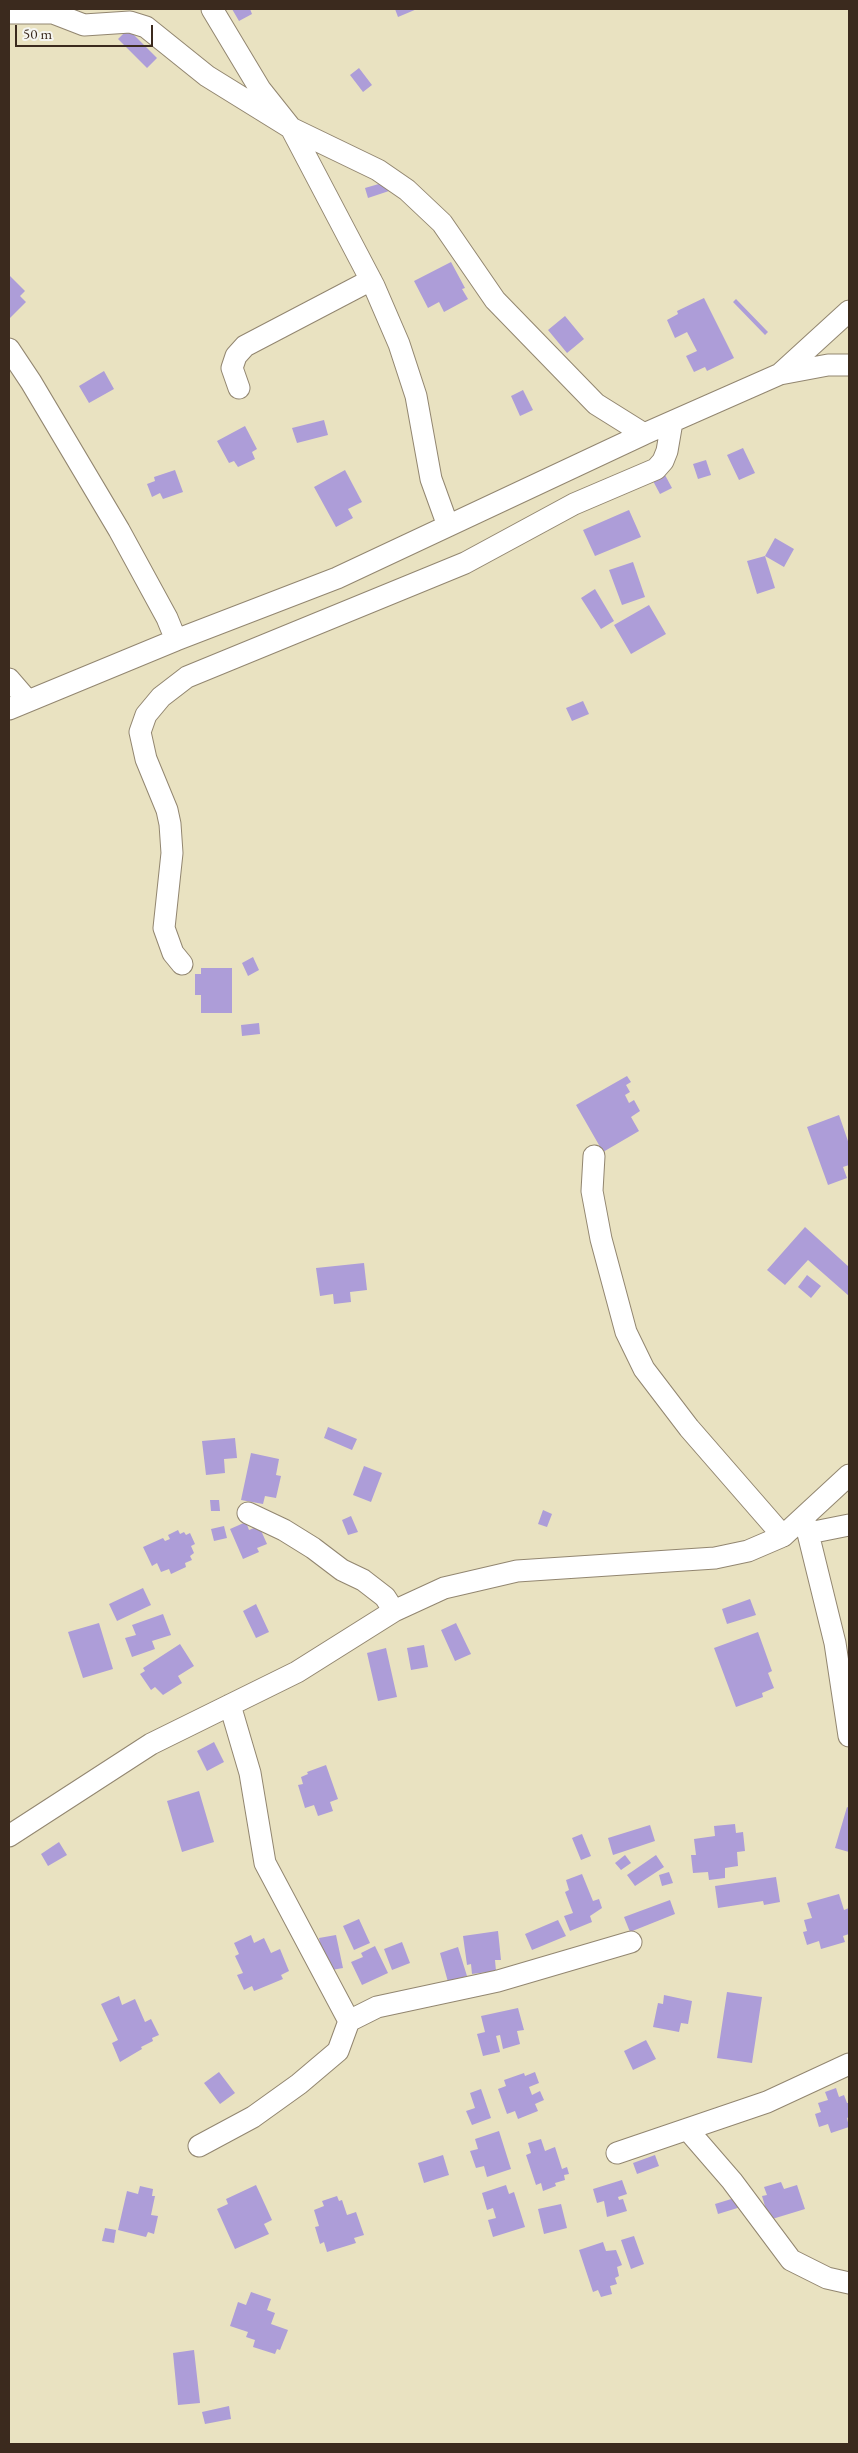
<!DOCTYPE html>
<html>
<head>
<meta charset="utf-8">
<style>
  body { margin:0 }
  #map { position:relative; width:858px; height:2453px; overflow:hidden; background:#e9e2c1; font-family:"EB Garamond",serif }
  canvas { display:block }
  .frame { position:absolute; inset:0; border:10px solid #3b2a1e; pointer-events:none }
  .scale { position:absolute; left:15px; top:25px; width:138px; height:22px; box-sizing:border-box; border:2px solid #3b2a1e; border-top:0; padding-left:6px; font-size:15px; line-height:18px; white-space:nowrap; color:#3b2a1e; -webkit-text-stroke:4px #f6f6f2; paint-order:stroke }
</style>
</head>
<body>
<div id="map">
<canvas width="858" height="2453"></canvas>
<div class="frame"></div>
<div class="scale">50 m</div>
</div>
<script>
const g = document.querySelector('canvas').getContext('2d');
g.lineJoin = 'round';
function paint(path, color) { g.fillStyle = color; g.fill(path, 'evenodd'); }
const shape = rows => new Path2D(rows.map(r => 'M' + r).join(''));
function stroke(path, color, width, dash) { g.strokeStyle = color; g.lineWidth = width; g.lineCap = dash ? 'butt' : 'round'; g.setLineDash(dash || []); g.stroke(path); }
paint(shape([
  [232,9,250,9,252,14,239,21],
  [395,9,417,9,398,17],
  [128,29,157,58,147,68,118,39],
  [359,68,372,85,363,92,350,75],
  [389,181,392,190,368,198,365,188],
  [451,262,465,288,462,289,468,299,444,312,439,302,428,308,414,281],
  [9,275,25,291,20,296,26,302,9,319],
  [704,298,734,358,707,371,705,367,694,372,686,356,697,351,687,332,675,338,667,320,678,314,677,311],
  [736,299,768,332,765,335,733,302],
  [565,316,584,339,567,353,548,330],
  [104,371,114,389,89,403,79,386],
  [523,390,533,410,520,416,511,396],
  [324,420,328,435,297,443,292,428],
  [245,426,257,449,252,452,255,459,238,467,234,461,229,463,217,441],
  [743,448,755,473,739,480,727,455],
  [706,460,711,475,698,479,693,464],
  [175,470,183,492,163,499,160,493,152,497,147,484,155,481,154,477],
  [345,470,362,502,348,509,353,518,336,527,314,487],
  [665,475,672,488,660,494,653,481],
  [629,510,641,537,595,556,583,530],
  [775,538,794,549,784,567,765,556],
  [765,556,775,588,757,594,747,561],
  [633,562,645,597,622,605,609,570],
  [595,589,614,621,601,629,581,598],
  [649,605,666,634,631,654,614,625],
  [583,701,589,714,572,721,566,708],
  [253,957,259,970,248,976,242,963],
  [201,968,232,968,232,1013,201,1013,201,995,195,995,195,974,201,974],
  [259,1023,260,1034,242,1036,241,1025],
  [627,1076,631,1082,626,1085,630,1092,625,1095,629,1103,634,1100,640,1111,631,1117,639,1131,603,1152,576,1105],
  [839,1115,849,1144,849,1165,843,1167,847,1178,828,1185,807,1127],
  [805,1227,849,1267,849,1296,808,1260,785,1285,767,1270],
  [364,1263,367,1290,350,1292,351,1302,334,1304,333,1294,320,1296,316,1268],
  [807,1275,821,1286,811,1298,798,1287],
  [328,1427,357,1439,352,1450,324,1438],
  [235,1438,237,1458,224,1459,225,1473,206,1475,202,1441],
  [251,1453,279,1459,276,1475,281,1476,276,1498,265,1496,263,1504,241,1500],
  [364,1466,382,1473,371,1502,353,1495],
  [210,1500,219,1500,220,1511,211,1511],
  [543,1510,552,1514,547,1527,538,1524],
  [351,1516,358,1532,348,1535,342,1520],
  [246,1522,249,1530,259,1526,267,1544,257,1548,259,1552,243,1559,230,1529],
  [224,1526,227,1538,214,1541,211,1529],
  [178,1530,180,1534,184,1532,186,1535,190,1533,195,1544,191,1546,194,1553,190,1556,192,1560,185,1563,186,1567,171,1574,169,1569,161,1572,157,1563,152,1566,143,1547,163,1538,165,1541,170,1539,168,1535],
  [143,1588,151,1605,117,1621,109,1604],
  [750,1599,756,1615,727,1624,722,1609],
  [256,1604,269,1632,256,1638,243,1611],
  [163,1614,171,1635,152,1641,155,1649,132,1657,125,1638,136,1635,132,1625],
  [99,1623,113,1669,83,1678,68,1632],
  [456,1623,471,1654,455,1661,441,1630],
  [758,1632,772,1671,768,1673,774,1688,762,1693,763,1697,736,1707,714,1648],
  [180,1644,194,1666,178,1676,182,1683,163,1695,155,1687,151,1690,140,1674,145,1671,143,1668],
  [424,1645,428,1667,411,1670,407,1648],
  [386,1648,397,1697,378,1701,367,1653],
  [214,1742,224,1762,207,1771,197,1751],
  [326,1765,338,1799,330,1802,333,1811,318,1816,314,1805,305,1808,298,1785,303,1784,301,1777,308,1774,307,1772],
  [199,1791,214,1842,182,1852,167,1801],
  [847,1807,849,1808,849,1852,835,1848],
  [735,1824,736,1833,743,1832,745,1851,737,1852,738,1866,725,1868,725,1878,709,1880,708,1872,693,1873,691,1855,696,1855,694,1839,715,1836,714,1826],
  [650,1825,655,1841,613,1855,608,1838],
  [582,1834,591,1856,581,1860,572,1838],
  [59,1842,67,1855,48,1866,41,1854],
  [625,1855,631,1863,621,1870,615,1863],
  [656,1855,664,1867,635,1886,627,1875],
  [669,1872,673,1883,662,1886,659,1875],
  [582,1874,593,1901,599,1899,602,1908,590,1916,592,1922,570,1931,564,1916,573,1913,565,1892,569,1890,566,1880],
  [776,1877,780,1902,764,1905,763,1901,718,1908,715,1886],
  [839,1894,844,1910,849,1908,849,1934,843,1936,845,1942,821,1949,819,1941,807,1945,803,1932,807,1931,804,1920,812,1918,807,1903],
  [670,1900,675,1914,630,1932,624,1917],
  [359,1919,370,1943,354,1950,343,1926],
  [558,1920,566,1936,532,1950,525,1934],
  [498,1931,501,1960,495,1960,496,1971,472,1974,471,1964,467,1965,463,1936],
  [251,1935,254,1943,264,1938,271,1953,280,1949,289,1971,281,1975,283,1979,254,1991,252,1986,244,1990,237,1975,243,1973,235,1956,239,1954,234,1943],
  [336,1935,343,1968,326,1971,319,1938],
  [402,1942,410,1963,392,1970,384,1949],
  [375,1946,388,1973,362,1985,351,1962,363,1957,361,1953],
  [458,1947,467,1976,448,1982,440,1953],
  [727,1992,762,1997,752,2063,717,2058],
  [664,1995,692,2001,688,2024,681,2023,679,2032,653,2027,658,2003,663,2004],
  [119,1996,122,2005,135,1999,145,2022,151,2019,159,2035,152,2038,153,2041,141,2047,142,2049,120,2062,112,2043,118,2040,101,2004],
  [518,2008,524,2030,517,2031,520,2044,503,2049,500,2035,496,2036,500,2052,483,2056,477,2034,485,2032,481,2016],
  [646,2040,656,2059,633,2070,624,2051],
  [219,2072,235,2093,220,2104,204,2083],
  [535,2072,539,2083,529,2087,532,2095,540,2091,544,2100,535,2104,538,2111,518,2119,515,2111,507,2114,498,2089,506,2086,504,2080,524,2073,525,2076],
  [836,2088,839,2097,844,2095,847,2103,849,2103,849,2117,847,2118,849,2127,831,2133,828,2124,819,2127,815,2114,821,2112,818,2103,828,2100,825,2092],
  [481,2089,491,2118,472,2125,466,2111,475,2108,470,2093],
  [499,2131,511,2169,487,2177,484,2166,476,2168,470,2151,478,2149,475,2139],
  [541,2139,545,2151,555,2147,562,2169,567,2167,569,2174,564,2175,565,2180,555,2183,556,2186,543,2191,541,2183,536,2185,526,2155,531,2153,528,2143],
  [443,2155,449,2175,424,2183,418,2163],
  [655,2155,659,2166,637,2174,633,2163],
  [622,2180,627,2194,618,2197,619,2200,623,2199,627,2211,607,2217,604,2201,597,2203,593,2189],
  [781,2182,784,2189,797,2185,805,2209,769,2220,762,2196,767,2195,764,2187],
  [256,2185,272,2220,264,2224,269,2234,235,2249,217,2209,228,2204,226,2199],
  [506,2185,509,2194,514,2192,525,2227,493,2237,488,2220,496,2218,493,2208,487,2210,482,2193],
  [140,2186,153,2189,152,2196,155,2196,151,2215,158,2216,154,2234,148,2232,146,2237,118,2230,127,2191,138,2194],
  [337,2196,339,2201,342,2200,347,2215,356,2212,364,2235,354,2238,356,2243,327,2252,324,2242,320,2244,315,2227,319,2226,314,2210,324,2206,322,2201],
  [741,2196,744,2206,718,2214,715,2204],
  [561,2204,567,2228,544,2234,538,2209],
  [105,2228,116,2230,114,2243,102,2241],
  [634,2236,644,2264,631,2269,621,2240],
  [603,2242,606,2251,616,2250,622,2265,617,2267,619,2276,615,2278,617,2284,610,2286,612,2294,601,2297,598,2290,593,2292,579,2250],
  [251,2292,271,2299,267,2310,275,2313,271,2324,288,2330,280,2350,277,2349,275,2354,253,2347,255,2340,246,2337,248,2332,230,2326,238,2302,246,2305],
  [194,2350,200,2403,178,2405,173,2353],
  [229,2406,231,2419,205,2424,202,2412]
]), '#ad9dd8');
const minor = shape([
  [212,9,260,89,291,128,374,286,399,344,416,396,431,479,448,526],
  [9,13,53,13,84,25,130,22,146,27,207,76,291,128,378,170,407,190,442,223,495,300,596,404,644,434],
  [9,349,31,382,119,530,167,618,176,640],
  [780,374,828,365,849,365],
  [239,388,232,368,236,356,245,346,371,280],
  [9,679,28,701],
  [9,709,176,640,337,578,644,434,780,374,849,311],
  [182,964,173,953,164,928,172,853,170,824,167,810,146,759,140,732,146,715,161,697,187,677,465,563,574,504,656,469,663,461,667,451,672,422],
  [594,1156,592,1191,601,1239,626,1332,644,1369,689,1428,783,1536],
  [248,1513,284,1530,313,1548,342,1570,363,1580,385,1597,394,1611],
  [804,1517,835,1643,849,1736],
  [809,1533,849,1525],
  [230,1705,250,1773,265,1863,349,2021],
  [9,1836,151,1744,297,1672,394,1611,444,1588,517,1571,715,1558,748,1551,783,1536,849,1475],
  [687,2129,732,2181,791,2260,827,2278,849,2283],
  [199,2146,253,2117,299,2084,338,2051,349,2021,377,2007,498,1981,631,1942],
  [617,2153,767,2102,849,2064]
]);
stroke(minor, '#928670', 23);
stroke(minor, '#fff', 21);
</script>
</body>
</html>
